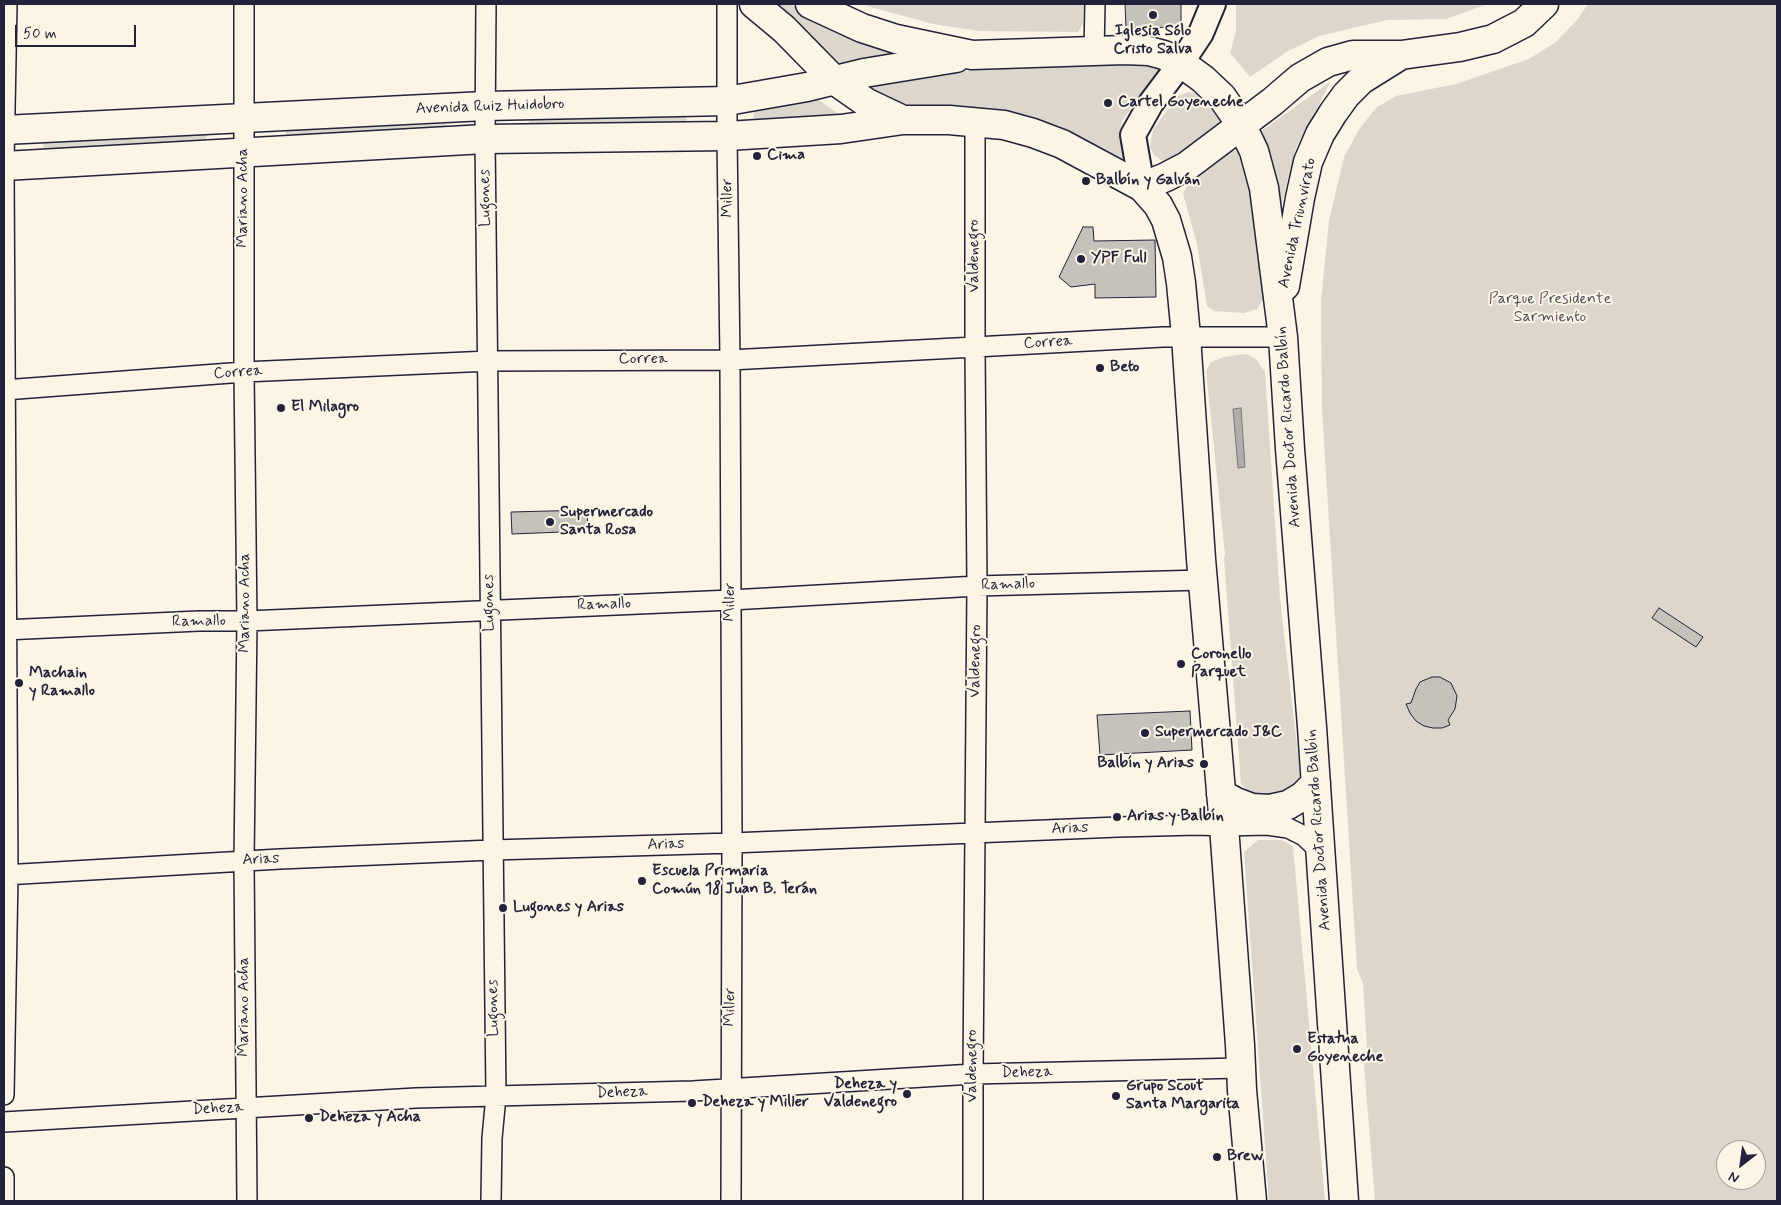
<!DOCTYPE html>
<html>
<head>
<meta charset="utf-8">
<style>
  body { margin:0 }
  #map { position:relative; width:1781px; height:1205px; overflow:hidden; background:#fcf5e5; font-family:Mynerve,sans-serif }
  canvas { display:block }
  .frame { position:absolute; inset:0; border:5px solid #22223b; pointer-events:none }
  .north { position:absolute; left:1716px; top:1140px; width:50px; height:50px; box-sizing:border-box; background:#fcf5e5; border:1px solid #a5a1a1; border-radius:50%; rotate:210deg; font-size:14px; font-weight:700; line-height:20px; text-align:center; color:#22223b }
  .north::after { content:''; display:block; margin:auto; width:18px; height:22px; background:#22223b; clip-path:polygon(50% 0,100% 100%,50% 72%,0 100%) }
  .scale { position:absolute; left:15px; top:25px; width:121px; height:22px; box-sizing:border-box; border:2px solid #22223b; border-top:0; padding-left:6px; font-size:15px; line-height:18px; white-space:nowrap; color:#22223b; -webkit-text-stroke:4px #fcf5e5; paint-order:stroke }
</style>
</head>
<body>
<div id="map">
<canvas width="1781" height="1205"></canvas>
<div class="frame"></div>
<div class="north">N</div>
<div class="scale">50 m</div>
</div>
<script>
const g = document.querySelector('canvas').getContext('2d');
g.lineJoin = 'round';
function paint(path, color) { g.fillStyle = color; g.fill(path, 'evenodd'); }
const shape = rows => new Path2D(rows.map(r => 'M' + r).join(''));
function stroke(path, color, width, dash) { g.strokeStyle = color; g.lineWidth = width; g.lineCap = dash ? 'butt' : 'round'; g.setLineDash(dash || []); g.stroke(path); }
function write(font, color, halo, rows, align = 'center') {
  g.font = font + ' Mynerve,sans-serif'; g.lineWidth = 4; g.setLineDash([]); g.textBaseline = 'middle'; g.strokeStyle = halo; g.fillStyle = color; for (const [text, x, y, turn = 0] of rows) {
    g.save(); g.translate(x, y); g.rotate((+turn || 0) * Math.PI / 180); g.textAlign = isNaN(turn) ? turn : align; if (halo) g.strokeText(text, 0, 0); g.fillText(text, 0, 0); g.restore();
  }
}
paint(shape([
  [773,4,789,4,887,48,890,55,838,68],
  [860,4,1084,4,1083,24,1078,32,980,31,933,24],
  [1236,4,1488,4,1446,19,1387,20,1319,36,1288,51,1250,77,1230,53,1236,31],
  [1588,4,1777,4,1777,1201,1375,1201,1364,1064,1368,1062,1363,983,1357,969,1322,410,1321,301,1329,221,1344,157,1360,128,1377,107,1396,96,1456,84,1529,59,1556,42,1577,20],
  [1726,1150,1756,1150,1756,1180,1726,1180],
  [1152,63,1159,69,1157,77,1138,98,1122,121,1119,140,1128,152,1128,158,1122,158,1063,130,930,107,892,103,875,95,868,86,1008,65],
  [1331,81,1296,148,1281,206,1262,141,1263,130],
  [1189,92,1198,94,1222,118,1220,127,1173,161,1162,161,1154,155,1150,147,1153,129,1179,95],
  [817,99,843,117,753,126,754,112],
  [686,114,687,125,528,131,529,120],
  [447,124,448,134,286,142,286,130],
  [206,133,206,144,44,152,43,141],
  [1239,150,1253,178,1265,296,1257,309,1244,313,1214,311,1207,306,1197,244,1183,194,1187,186,1231,151],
  [1246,354,1256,359,1265,372,1280,598,1301,781,1290,795,1254,796,1241,784,1224,558,1225,554,1206,371,1211,362,1224,357],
  [1258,840,1282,840,1293,846,1325,1201,1269,1201,1244,852]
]), '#dcd6cc');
const water = shape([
  [1241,408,1245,467,1238,468,1233,409,1241,408]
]);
paint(water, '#b2adab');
stroke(water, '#78757e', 1);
const building = shape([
  [1125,4,1181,4,1181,27,1126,28,1125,4],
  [1083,227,1093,227,1094,241,1155,240,1156,297,1095,298,1095,284,1071,287,1059,277,1083,227],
  [587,510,588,531,512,534,511,512,587,510],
  [1659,608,1703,637,1696,647,1652,618,1659,608],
  [1432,677,1440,677,1451,683,1457,696,1455,709,1448,720,1450,725,1442,728,1433,728,1424,726,1416,721,1410,713,1406,704,1411,703,1416,689,1420,682,1432,677],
  [1190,711,1192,750,1100,755,1097,715,1190,711]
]);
paint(building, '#c6c1bb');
stroke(building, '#22223b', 1);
const minor = shape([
  [244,4,244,372,247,621,244,861,247,1201],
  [486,4,485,139,496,1096,492,1138,491,1201],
  [727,4,727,136,730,360,732,843,731,1201],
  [1094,50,1095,4],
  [4,162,7,4],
  [4,170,8,875,4,1095],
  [4,390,244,372,489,361,730,360,1163,337,1283,337],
  [4,630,199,621,247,621,731,600,977,586,1203,580],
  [4,875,280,859,492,850,732,843,1118,827,1197,825,1224,826,1267,825,1288,828,1304,836,1320,851],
  [4,1122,416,1098,693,1091,973,1074,1241,1068],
  [4,1177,4,1201],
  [973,1201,973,1074,977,586,975,348,975,122]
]);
const tertiary = shape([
  [1142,187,1133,135,1151,103,1181,63,1201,33,1213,4]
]);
const secondary = shape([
  [754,4,784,29,834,80,867,103,903,120],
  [810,4,862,28,896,39,972,55,1124,50,1149,51,1164,55,1181,63,1203,79,1222,97,1242,126,1254,151,1264,188,1283,337,1290,449,1312,727,1344,1201],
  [4,130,485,106,727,101,807,87,864,73,956,58],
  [4,166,485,139,727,136,841,129,903,120,949,120,1004,125,1033,133,1062,144,1142,187,1158,205,1166,220,1177,257,1181,283,1186,336,1201,559,1224,826,1240,1045,1242,1090,1252,1201],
  [1142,187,1166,177,1187,166,1272,102,1300,78,1328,62,1353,55,1401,55,1460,47,1493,39,1524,23,1544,4],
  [1285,286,1300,198,1308,162,1320,134,1333,113,1346,95,1361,80,1401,55],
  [1221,794,1236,802,1252,808,1270,809,1288,805,1303,796,1316,783]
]);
stroke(minor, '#22223b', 22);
stroke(tertiary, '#22223b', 28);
stroke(secondary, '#22223b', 31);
stroke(minor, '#fcf5e5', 19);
stroke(tertiary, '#fcf5e5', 24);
stroke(secondary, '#fcf5e5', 28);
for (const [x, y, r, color] of [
  [1153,15,5,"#22223b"],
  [1108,103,5,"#22223b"],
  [757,156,5,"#22223b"],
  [1086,181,5,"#22223b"],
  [1081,259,5,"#22223b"],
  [1100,368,5,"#22223b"],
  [281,408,5,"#22223b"],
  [550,522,5,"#22223b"],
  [1181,664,5,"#22223b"],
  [19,683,5,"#22223b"],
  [1145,733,5,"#22223b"],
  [1204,764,5,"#22223b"],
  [1117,817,5,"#22223b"],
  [642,881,5,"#22223b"],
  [503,908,5,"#22223b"],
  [1297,1049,5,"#22223b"],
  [907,1094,5,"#22223b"],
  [1116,1096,5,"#22223b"],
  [692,1103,5,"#22223b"],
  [309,1118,5,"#22223b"],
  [1217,1157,5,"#22223b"]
]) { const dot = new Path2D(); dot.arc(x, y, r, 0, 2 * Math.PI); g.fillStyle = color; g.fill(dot); stroke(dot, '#fcf5e5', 2); }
write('bold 16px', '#22223b', '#fcf5e5', [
  ["Iglesia Sólo",1153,32,"center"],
  ["Cristo Salva",1153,50,"center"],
  ["Cartel Goyeneche",1118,103],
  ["Cima",767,156],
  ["Balbín y Galván",1096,181],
  ["YPF Full",1091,259],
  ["Beto",1110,368],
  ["El Milagro",291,408],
  ["Supermercado",560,513],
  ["Santa Rosa",560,531],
  ["Coronello",1191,655],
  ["Parquet",1191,673],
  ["Machain",29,674],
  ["y Ramallo",29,692],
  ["Supermercado J&C",1155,733],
  ["Balbín y Arias",1194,764,"right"],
  ["Arias y Balbín",1127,817],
  ["Escuela Primaria",652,872],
  ["Común 18 Juan B. Terán",652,890],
  ["Lugones y Arias",513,908],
  ["Estatua",1307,1040],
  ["Goyeneche",1307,1058],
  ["Deheza y",897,1085,"right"],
  ["Valdenegro",897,1103,"right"],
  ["Grupo Scout",1126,1087],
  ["Santa Margarita",1126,1105],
  ["Deheza y Miller",702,1103],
  ["Deheza y Acha",319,1118],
  ["Brew",1227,1157]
], 'left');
write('16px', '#22223b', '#fcf5e5', [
  ["Avenida Ruiz Huidobro",490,107,-2],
  ["Mariano Acha",244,198,-90],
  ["Lugones",486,198,-91],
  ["Miller",728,198,-91],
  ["Avenida Triunvirato",1298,223,-78],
  ["Valdenegro",975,256,-90],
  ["Correa",1048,343,-3],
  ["Correa",643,360],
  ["Correa",238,373,-4],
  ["Avenida Doctor Ricardo Balbín",1289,427,-94],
  ["Ramallo",1008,585,-2],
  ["Miller",731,602,-90],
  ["Mariano Acha",246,603,-90],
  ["Lugones",490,603,-90],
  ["Ramallo",604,605,-2],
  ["Ramallo",199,622,-1],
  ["Valdenegro",976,661,-89],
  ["Arias",1070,829,-2],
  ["Avenida Doctor Ricardo Balbín",1319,830,-94],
  ["Arias",666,845,-2],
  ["Arias",261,860,-3],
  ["Mariano Acha",245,1007,-90],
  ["Miller",731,1007,-90],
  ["Lugones",494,1008,-91],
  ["Valdenegro",973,1066,-90],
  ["Deheza",1027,1073,-1],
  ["Deheza",622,1093,-2],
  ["Deheza",218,1109,-3]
]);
write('16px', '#504f5f', '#fcf5e5', [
  ["Parque Presidente",1550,300],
  ["Sarmiento",1550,318]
]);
</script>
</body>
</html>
